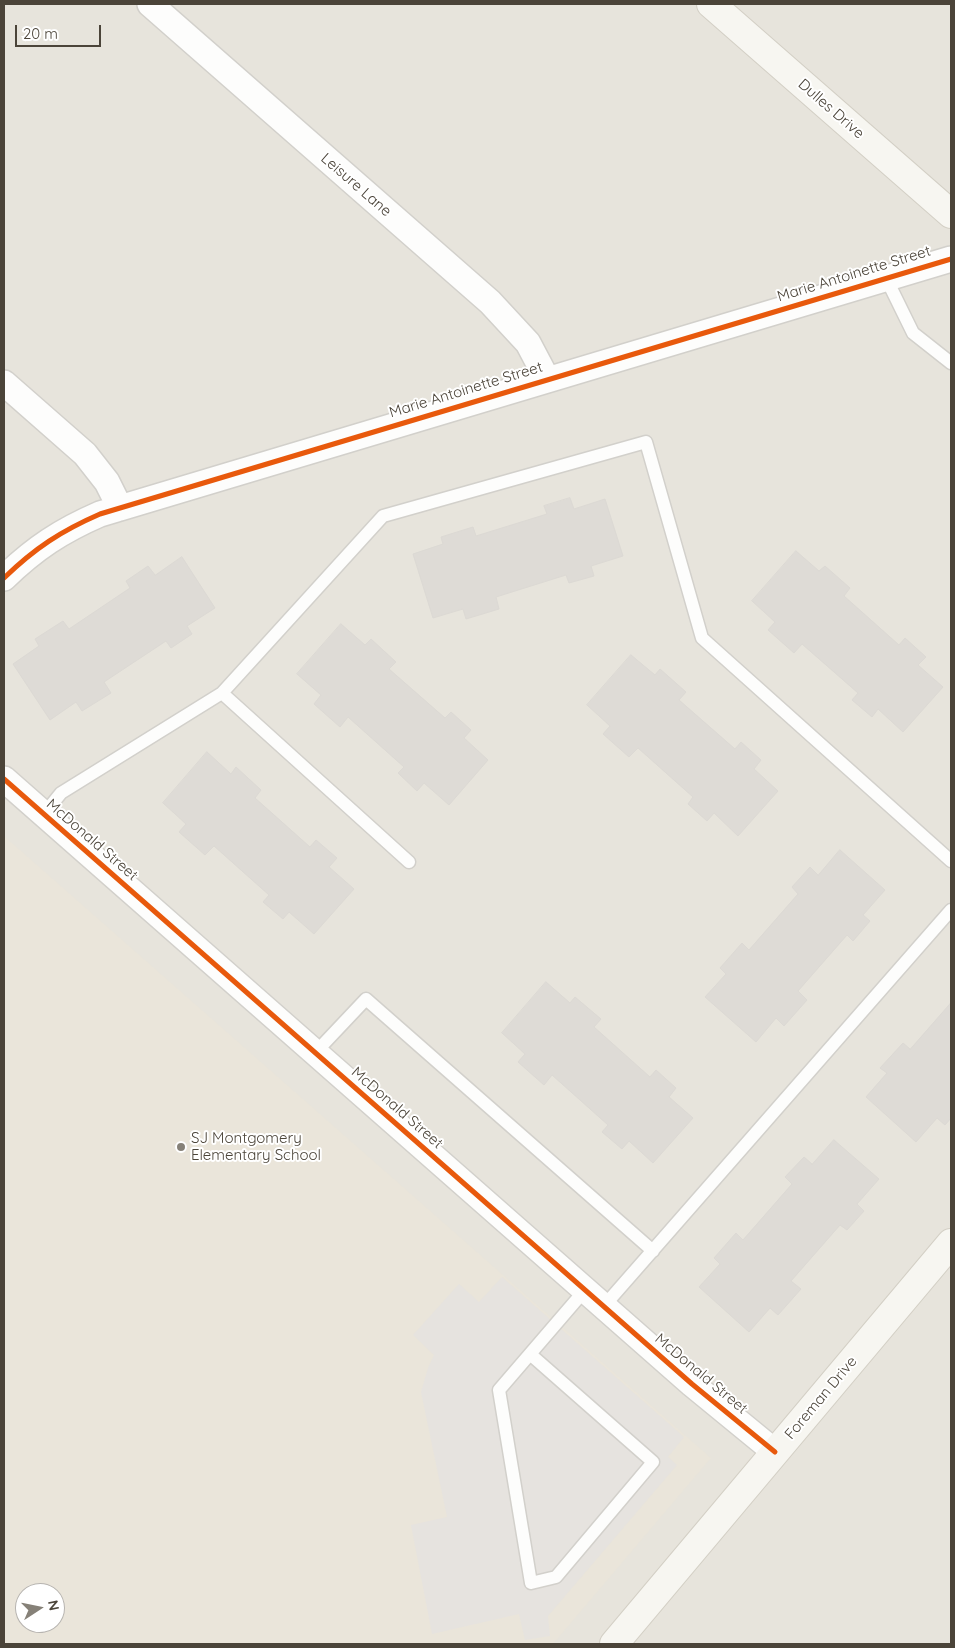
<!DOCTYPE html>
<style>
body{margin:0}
#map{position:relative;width:955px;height:1648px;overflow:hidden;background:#f4f2ee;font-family:Quicksand,sans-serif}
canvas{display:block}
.frame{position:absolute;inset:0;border:5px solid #4b4439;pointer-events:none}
.north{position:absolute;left:15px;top:1583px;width:50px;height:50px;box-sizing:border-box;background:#fff;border:1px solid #b7b4b0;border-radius:50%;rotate:79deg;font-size:14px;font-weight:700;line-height:20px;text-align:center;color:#4b4439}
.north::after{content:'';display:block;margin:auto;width:18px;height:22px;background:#868178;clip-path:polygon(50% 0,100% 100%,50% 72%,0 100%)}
.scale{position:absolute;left:15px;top:25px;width:86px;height:22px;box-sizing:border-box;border:2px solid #4b4439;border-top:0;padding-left:6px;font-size:15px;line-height:18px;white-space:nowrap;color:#4b4439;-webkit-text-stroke:4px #fff;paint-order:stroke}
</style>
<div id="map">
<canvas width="955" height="1648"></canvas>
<div class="frame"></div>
<div class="north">N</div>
<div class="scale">20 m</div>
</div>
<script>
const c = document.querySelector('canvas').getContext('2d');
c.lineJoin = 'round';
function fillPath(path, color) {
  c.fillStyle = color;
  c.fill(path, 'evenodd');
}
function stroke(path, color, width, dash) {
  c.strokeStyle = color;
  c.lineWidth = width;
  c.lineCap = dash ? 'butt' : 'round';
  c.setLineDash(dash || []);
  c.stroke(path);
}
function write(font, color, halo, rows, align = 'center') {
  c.font = font + ' Quicksand,sans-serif';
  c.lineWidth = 4;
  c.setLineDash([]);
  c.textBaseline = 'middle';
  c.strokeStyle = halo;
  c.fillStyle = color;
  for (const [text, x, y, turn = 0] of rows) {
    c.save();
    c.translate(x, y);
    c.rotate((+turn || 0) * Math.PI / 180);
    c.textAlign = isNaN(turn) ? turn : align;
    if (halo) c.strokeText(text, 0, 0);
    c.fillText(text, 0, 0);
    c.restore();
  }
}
const residential = new Path2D(`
 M4,4h947v1640h-947zM25,1593h30v30h-30z`);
const education = new Path2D(`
 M4,836l707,622 -158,186h-549zM25,1593h30v30h-30z`);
const parking = new Path2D(`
 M502,1277l182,160 -16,20 9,8 -129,151 2,20 -25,4 -6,-26 -87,20 -21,-109 36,-8 -26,-125 7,-24 6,-13 -21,-20 46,-51 20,18z`);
const building = new Path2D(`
 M570,498l4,11 31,-10 18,57 -32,10 3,10 -25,7 -3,-8 -70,22 3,12 -33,10 -3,-10 -30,9 -20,-64 30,-10 -2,-7 32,-10 3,9 71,-22 -3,-8z
 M796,551l23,20 6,-5 25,22 -6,8 55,49 6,-7 21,19 -8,8 25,22 -40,45 -25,-23 -6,8 -20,-17 6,-7 -56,-49 -8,9 -26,-23 7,-8 -23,-21z
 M182,557l33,51 -28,18 5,8 -21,14 -5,-7 -62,41 7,11 -29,18 -6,-9 -26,18 -37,-56 26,-18 -4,-7 28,-18 6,8 61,-41 -4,-7 22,-15 7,9z
 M341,624l24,21 6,-6 25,23 -7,7 56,49 6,-6 20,18 -7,8 24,22 -39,45 -25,-22 -7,8 -19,-18 6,-6 -56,-50 -8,10 -26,-23 7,-9 -24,-21z
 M631,655l24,20 5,-6 26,23 -7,8 56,49 6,-7 20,18 -7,9 24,22 -40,45 -24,-23 -7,8 -19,-17 5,-7 -55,-49 -9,9 -26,-23 7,-8 -23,-21z
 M207,752l24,22 5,-7 25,23 -6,8 55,49 6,-7 21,18 -8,9 25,22 -40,45 -25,-22 -6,7 -20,-17 6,-7 -55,-49 -9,9 -26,-23 7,-8 -23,-21z
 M840,850l45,40 -22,25 7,6 -17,20 -6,-6 -49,56 9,9 -23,26 -8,-8 -20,24 -51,-45 21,-23 -6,-6 22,-25 7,7 49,-56 -6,-7 18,-20 8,8z
 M546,982l24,21 5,-6 26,22 -7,8 56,50 6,-7 20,18 -7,9 24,21 -40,45 -24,-22 -7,8 -20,-17 6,-7 -56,-50 -8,10 -26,-23 7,-8 -23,-21z
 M951,1003v115l-6,7 -8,-7 -21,24 -50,-45 21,-24 -7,-5 23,-25 7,6z
 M834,1140l45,39 -22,25 7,7 -17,19 -7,-5 -49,56 10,8 -23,26 -8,-7 -21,24 -50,-45 21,-23 -6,-6 22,-25 7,7 49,-56 -7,-7 19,-20 8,7z`);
const lane = new Path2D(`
 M886,278l27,55 38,30
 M222,693l187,169
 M44,814l17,-21 161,-100 161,-177 263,-74 56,196 249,223
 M315,1053l51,-54 287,252
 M604,1306l347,-396
 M530,1354l123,108 -97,115 -25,6 -32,-193 86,-100`);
const street = new Path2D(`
 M150,4l340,298 38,41 19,36
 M4,383l81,71 22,28 13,26
 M4,578c31,-30 57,-47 96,-64l851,-255
 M4,779l688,605 83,68`);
const secondary = new Path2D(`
 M711,4l240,210
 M614,1644l337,-401`);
const cycleway = new Path2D(`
 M4,578c31,-30 57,-47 96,-64l851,-255
 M4,779l688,605 83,68`);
const markers = [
 [181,1147,5,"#868178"]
];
const streetNames = [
 ["Dulles Drive",831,109,41],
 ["Leisure Lane",356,185,41],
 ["Marie Antoinette Street",854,274,-17],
 ["Marie Antoinette Street",466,390,-17],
 ["McDonald Street",92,840,41],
 ["McDonald Street",397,1108,41],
 ["McDonald Street",701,1374,40],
 ["Foreman Drive",821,1398,-50]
];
const poiNames = [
 ["SJ Montgomery",191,1138],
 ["Elementary School",191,1155]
];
fillPath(residential, '#e7e4dc');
fillPath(education, '#eae5da');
fillPath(parking, '#e6e3df');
fillPath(building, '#dedbd6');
stroke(building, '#dcd9d4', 1);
stroke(lane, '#d2d0cb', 15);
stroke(street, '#d2d0cb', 28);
stroke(secondary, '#d3cfc5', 30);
stroke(lane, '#fdfdfc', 12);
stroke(street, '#fdfdfc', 25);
stroke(secondary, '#f7f6f1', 28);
stroke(cycleway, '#e8590c', 5);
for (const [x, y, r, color] of markers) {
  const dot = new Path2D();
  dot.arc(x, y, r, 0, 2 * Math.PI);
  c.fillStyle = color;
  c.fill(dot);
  stroke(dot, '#fff', 2);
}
write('15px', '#4b4439', '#fff', streetNames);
write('15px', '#4b4439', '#fff', poiNames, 'left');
</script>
